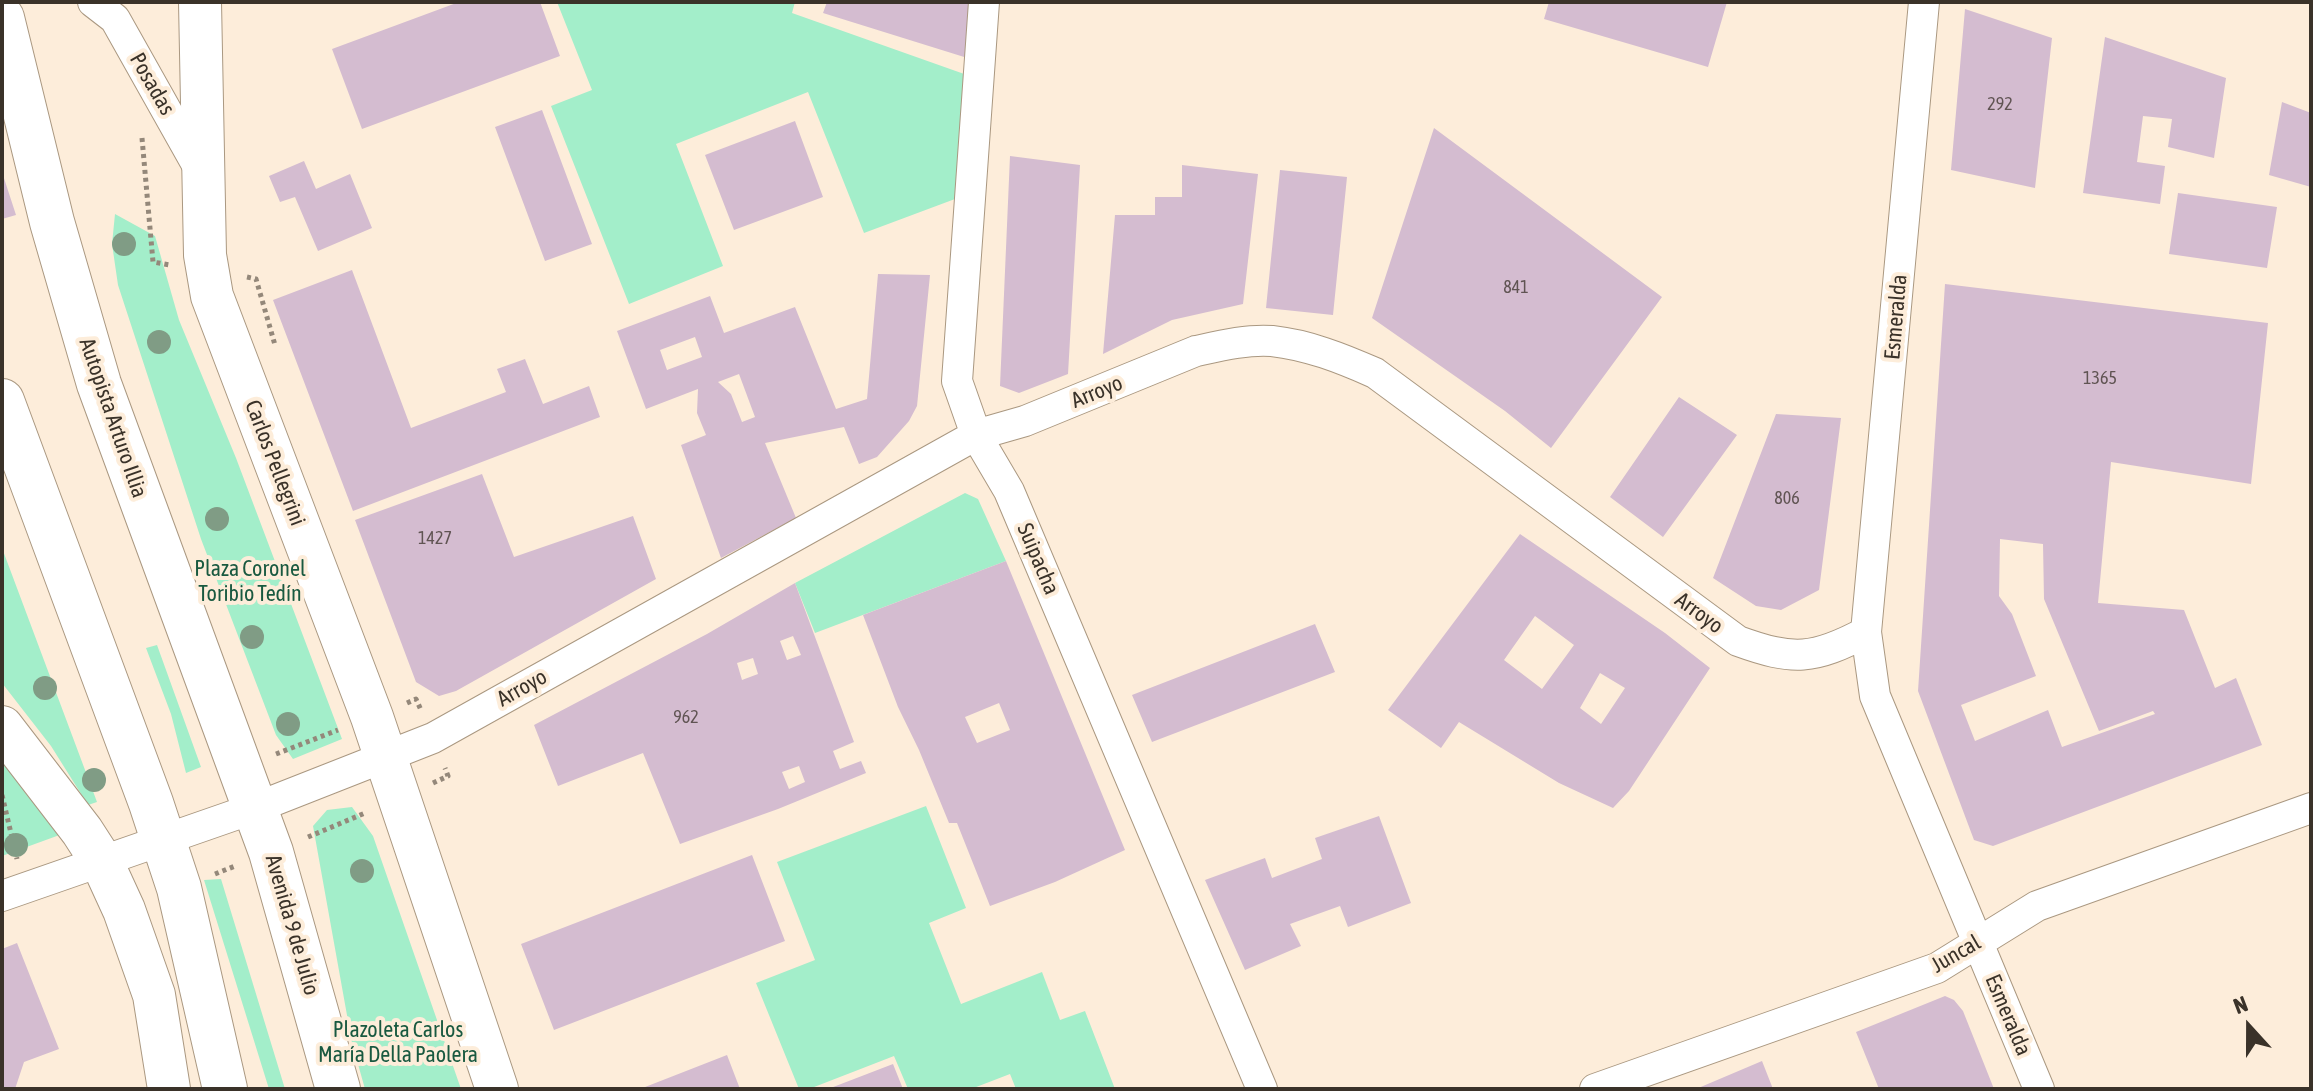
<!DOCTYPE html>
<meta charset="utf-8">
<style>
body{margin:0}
#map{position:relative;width:2313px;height:1091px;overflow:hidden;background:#fdedda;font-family:"Asap Condensed",sans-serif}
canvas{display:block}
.frame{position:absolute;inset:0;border:4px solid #3a3229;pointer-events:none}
.north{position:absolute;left:2209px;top:987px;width:80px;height:80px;-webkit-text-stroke:6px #fdedda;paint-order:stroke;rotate:339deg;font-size:22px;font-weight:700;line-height:32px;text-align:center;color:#3a3229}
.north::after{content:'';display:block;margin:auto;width:28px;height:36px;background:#3a3229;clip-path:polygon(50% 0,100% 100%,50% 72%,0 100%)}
</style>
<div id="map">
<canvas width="2313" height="1091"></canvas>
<div class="frame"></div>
<div class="north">N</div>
</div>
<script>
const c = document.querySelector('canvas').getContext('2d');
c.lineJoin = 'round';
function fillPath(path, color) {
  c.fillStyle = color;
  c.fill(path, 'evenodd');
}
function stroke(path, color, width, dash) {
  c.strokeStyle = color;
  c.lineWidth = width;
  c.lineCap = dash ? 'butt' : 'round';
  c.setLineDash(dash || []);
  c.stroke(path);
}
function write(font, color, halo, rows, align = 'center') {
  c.font = font + ' "Asap Condensed",sans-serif';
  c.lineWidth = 8;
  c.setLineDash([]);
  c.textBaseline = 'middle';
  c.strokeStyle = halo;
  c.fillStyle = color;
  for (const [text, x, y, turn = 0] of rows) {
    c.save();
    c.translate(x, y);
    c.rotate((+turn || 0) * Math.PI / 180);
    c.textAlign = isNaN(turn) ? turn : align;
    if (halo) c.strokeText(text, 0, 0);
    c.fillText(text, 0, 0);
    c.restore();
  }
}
const green = new Path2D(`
 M557,2h238l-3,11 175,62 -4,121 -99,37 -56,-141 -132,52 47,122 -94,38 -78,-198 41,-16z
 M115,214l40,22 24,84 57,138 106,281 -49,20 -17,-24 -75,-196 -83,-254 -6,-41z
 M965,493l13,6 28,62 -191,72 -20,-50z
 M2,548l95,254 -9,3 -37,-59 -49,-63z
 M157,645l44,122 -15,6 -15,-59 -25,-66z
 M2,743l63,90 -63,23z
 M926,806l40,102 -37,15 32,81 81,-32 18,48 25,-9 30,78h-99l-6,-15 -39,15h-63l-14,-33 -85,33h-10l-43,-106 59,-23 -38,-98z
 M352,807l21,29 88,253h-96l-13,-46 -39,-217 14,-16z
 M221,879l64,210h-16l-65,-209z`);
const building = new Path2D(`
 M459,2h81l20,54 -198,73 -30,-80z
 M827,2h153l-3,59 -154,-48z
 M1549,2h178l-19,65 -164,-48z
 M1965,9l87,29 -17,150 -84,-18z
 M2105,37l121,41 -12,80 -46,-11 4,-28 -29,-3 -6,46 28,4 -5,38 -77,-11z
 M2282,102l29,11v74l-42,-12z
 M542,110l50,134 -47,17 -50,-134z
 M795,121l28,76 -89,33 -29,-75z
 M1434,128l228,169 -111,151 -46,-37 -133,-93z
 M1010,156l70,9 -12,209 -49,19 -19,-7z
 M304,161l12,28 34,-15 22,54 -54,23 -23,-54 -15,5 -11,-26z
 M1182,165l76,9 -15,130 -71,16 -69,34 12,-139h40v-18h27z
 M1280,170l67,7 -14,138 -67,-7z
 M2,172l14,43 -14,4z
 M2178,193l99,14 -10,61 -98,-14z
 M352,270l59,158 95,-36 -9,-23 28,-10 18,45 46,-18 11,31 -247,94 -80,-211z
 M878,274l52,1 -13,131 -8,15 -32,36 -18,7 -15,-37 -79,16 31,75 -75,40 -40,-113 25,-10 -9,-22 1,-24 -52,20 -29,-78 93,-35 14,37 71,-26 41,102 31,-10zM695,337l7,20 -35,13 -7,-20zM739,374l16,43 -13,5 -11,-28 -13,-12z
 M1945,284l323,39 -17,161 -140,-22 -13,141 86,7 31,78 21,-10 26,67 -269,101 -19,-6 -56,-149zM2000,539l43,5 1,55 55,132 54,-20 2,3 -93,33 -14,-37 -73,31 -14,-36 75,-29 -24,-62 -13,-18z
 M1679,397l58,38 -74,102 -53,-40z
 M1776,414l65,4 -22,172 -38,20 -25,-4 -43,-28z
 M482,474l32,83 119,-41 23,63 -200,112 -17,5 -23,-14 -61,-162z
 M1520,534l145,99 45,35 -81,123 -16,17 -54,-25 -100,-61 -18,26 -53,-38zM1535,616l39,29 -32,44 -38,-29zM1600,673l25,15 -24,36 -21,-16z
 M1006,561l119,289 -70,32 -65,24 -33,-83h-8l-30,-73 -21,-43 -35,-92zM999,703l11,27 -33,13 -12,-26z
 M795,583l59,159 -21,9 7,18 21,-8 5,12 -88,36 -98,35 -37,-91 -85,33 -24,-61 173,-91zM793,636l8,19 -14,5 -7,-19zM753,658l5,16 -16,6 -5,-17zM799,766l6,16 -16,7 -7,-17z
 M1315,624l20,48 -183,70 -20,-47z
 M1379,816l32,87 -63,24 -8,-21 -50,18 11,22 -56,24 -40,-90 60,-22 7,20 50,-19 -7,-21z
 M752,855l33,86 -231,89 -33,-86z
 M17,943l42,106 -35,13 -9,27h-13v-140z
 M1945,996l9,4 9,11 31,78h-115l-23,-57z
 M727,1055l13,34h-100z
 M1762,1061l11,28h-77z
 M893,1064l10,25h-75z`);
const path = new Path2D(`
 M142,138l11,124 17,3
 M247,277l9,2 19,66
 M407,703l9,-4 5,11
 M276,754l62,-24
 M433,783l15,-7 -3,-8
 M2,795l15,64
 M308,837l57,-24
 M215,874l20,-8`);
const street = new Path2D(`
 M93,2l22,17 86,153
 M984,2l-27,379 19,54 33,56 253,598
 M1924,2l-58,630 9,64 164,393
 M2,896l253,-88 178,-70 543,-303 49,-14 171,-70c23,-5 52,-12 76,-10 36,4 69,17 103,32l363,268c55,20 76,19 128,-9
 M1595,1089l342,-121 100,-62 274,-98`);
const secondary = new Path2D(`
 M200,2l5,253 7,41 160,421 125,372
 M2,727l80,104 20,31 22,48 30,85 15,94`);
const highway = new Path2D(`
 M2,18l50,204 47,162 172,468 67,237
 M2,401l149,402 28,85 46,201`);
const trees = [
 [124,244],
 [159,342],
 [217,519],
 [252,637],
 [45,688],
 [288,724],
 [94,780],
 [16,845],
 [362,871]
];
const numberNames = [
 ["292",2000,104],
 ["841",1516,287],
 ["1365",2100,378],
 ["806",1787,498],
 ["1427",435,538],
 ["962",686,717]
];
const streetNames = [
 ["Posadas",152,84,60],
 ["Esmeralda",1896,317,-85],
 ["Arroyo",1097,392,-22],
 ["Autopista Arturo Illia",113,418,71],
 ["Carlos Pellegrini",275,463,69],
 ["Suipacha",1038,559,67],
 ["Arroyo",1699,613,36],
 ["Arroyo",522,688,-29],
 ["Avenida 9 de Julio",292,925,74],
 ["Juncal",1956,954,-30],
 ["Esmeralda",2008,1015,67]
];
const parkNames = [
 ["Plaza Coronel",250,569],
 ["Toribio Tedín",250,594],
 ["Plazoleta Carlos",398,1030],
 ["María Della Paolera",398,1055]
];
fillPath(green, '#a3eeca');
fillPath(building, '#d4bcd0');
stroke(street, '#aa9881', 32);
stroke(secondary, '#aa9881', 44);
stroke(highway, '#aa9881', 46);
stroke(path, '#94887a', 5, [4, 4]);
stroke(street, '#fff', 30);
stroke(secondary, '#fff', 42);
stroke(highway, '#fff', 44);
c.fillStyle = '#809c85';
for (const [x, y] of trees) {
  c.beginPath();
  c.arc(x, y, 12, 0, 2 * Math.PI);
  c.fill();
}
write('18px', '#605453', null, numberNames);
write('22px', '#3a3229', '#fdedda', streetNames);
write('22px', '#195940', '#fdedda', parkNames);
</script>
